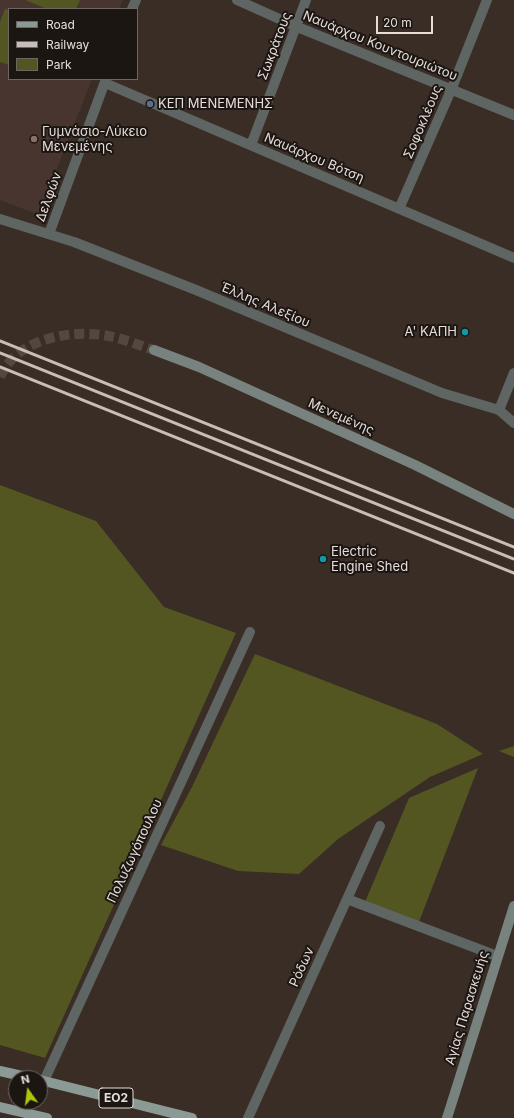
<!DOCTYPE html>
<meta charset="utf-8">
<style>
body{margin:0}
#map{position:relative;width:514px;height:1118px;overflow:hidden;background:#392d26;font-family:Inter,sans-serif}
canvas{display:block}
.legend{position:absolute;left:8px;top:8px;width:130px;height:72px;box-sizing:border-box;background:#1c1613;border:1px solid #6d6662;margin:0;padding:5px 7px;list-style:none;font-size:12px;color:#e6ddd9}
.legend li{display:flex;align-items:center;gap:8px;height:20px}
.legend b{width:20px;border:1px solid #6d6662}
.north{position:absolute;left:8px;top:1070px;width:40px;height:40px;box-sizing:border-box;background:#1c1613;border:1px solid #6d6662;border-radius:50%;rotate:346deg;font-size:11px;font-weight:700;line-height:16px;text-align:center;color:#e6ddd9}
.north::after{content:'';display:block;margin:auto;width:14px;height:18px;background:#aec50a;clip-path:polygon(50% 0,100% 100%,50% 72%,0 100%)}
.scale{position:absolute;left:376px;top:16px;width:57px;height:18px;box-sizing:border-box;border:2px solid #e6ddd9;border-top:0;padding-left:5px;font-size:12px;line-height:14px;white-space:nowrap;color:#e6ddd9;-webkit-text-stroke:3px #1c1613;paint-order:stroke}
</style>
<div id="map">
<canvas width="514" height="1118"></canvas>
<ul class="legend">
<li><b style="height:5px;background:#8b9a95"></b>Road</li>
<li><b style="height:5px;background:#c7beb9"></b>Railway</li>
<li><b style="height:11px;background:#545621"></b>Park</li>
</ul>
<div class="north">N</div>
<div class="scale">20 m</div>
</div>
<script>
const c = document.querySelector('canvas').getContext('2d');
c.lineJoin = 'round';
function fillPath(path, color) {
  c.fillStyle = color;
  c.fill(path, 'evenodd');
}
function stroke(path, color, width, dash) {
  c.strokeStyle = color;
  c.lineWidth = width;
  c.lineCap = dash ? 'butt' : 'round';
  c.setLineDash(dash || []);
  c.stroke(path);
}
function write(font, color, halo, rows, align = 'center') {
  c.font = font + ' Inter,sans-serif';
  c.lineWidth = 4;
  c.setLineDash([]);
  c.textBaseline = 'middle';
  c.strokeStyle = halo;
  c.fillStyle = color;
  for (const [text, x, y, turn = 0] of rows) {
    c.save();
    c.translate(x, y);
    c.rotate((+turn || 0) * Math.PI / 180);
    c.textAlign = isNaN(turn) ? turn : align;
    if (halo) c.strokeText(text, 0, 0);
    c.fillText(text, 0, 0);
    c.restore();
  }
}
const education = new Path2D(`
 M0,0h123l-4,9h-110v70h83l-53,136 -39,-15z`);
const green = new Path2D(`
 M25,0h55l-4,9h-29z
 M5,9l4,1v55l-9,-3v-40z
 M0,485l96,36 68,86 72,26 -191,425 -45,-13z
 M255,654l182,70 46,30 -53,23 -92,62 -39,35 -61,-3 -77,-26 31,-58z
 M514,746v11l-15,-6z
 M478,768l-59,154 -54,-20 44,-104z`);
const secondaryTunnel = new Path2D(`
 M0,377c17,-40 75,-49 113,-40 14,3 28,9 41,13`);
const street = new Path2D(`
 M237,0l58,26 219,89
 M132,9l4,-9
 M105,83l409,175
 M251,145l55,-145
 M399,209l53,-121 35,-88
 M0,219l74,23 122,48 246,103 57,17 15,13
 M49,234l57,-155
 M499,410l15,-37
 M347,899l150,57
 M44,1081l206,-449
 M248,1118l132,-292`);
const secondary = new Path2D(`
 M154,350l45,17 216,98 99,49
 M447,1118l67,-212`);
const primary = new Path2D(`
 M0,1071l31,7
 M40,1080l152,38
 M0,1107l47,11`);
const rail = new Path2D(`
 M0,341l514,206
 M0,353l514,206
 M0,367l514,206`);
const markers = [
 [150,104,4,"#5c6f8a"],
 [34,139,4,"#8d6e63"],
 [465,332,4,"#0f9aa8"],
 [323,559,4,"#0f9aa8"]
];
const shields = [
 [116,1098,34]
];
const shieldNames = [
 ["ΕΟ2",116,1098]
];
const streetNames = [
 ["Σωκράτους",275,46,-69],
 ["Ναυάρχου Κουντουριώτου",380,46,22],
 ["Σοφοκλέους",423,122,-67],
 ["Ναυάρχου Βότση",314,158,23],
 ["Δελφών",49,197,-70],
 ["Έλλης Αλεξίου",265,305,23],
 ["Μενεμένης",341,417,24],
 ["Πολυζωγόπουλου",135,851,-65],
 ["Ρόδων",302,967,-66],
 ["Αγίας Παρασκευής",467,1008,-73]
];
const poiNames = [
 ["ΚΕΠ ΜΕΝΕΜΕΝΗΣ",158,104],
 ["Γυμνάσιο-Λύκειο",42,132],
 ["Μενεμένης",42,147],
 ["Α' ΚΑΠΗ",457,332,"right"],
 ["Electric",331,552],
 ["Engine Shed",331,567]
];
fillPath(education, '#48352f');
fillPath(green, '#545621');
stroke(secondaryTunnel, '#534741', 10, [10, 5]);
stroke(street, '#5e6563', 10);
stroke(secondary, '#788380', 10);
stroke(primary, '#8b9a95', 10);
stroke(rail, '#c7beb9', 3);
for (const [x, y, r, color] of markers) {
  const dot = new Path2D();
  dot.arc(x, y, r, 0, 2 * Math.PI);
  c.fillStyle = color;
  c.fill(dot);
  stroke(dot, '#1c1613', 1.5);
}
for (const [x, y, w] of shields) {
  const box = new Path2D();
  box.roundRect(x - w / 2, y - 10, w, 20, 3);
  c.fillStyle = '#1c1613';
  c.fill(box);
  stroke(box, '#e6ddd9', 1);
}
write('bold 12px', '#e6ddd9', null, shieldNames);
write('13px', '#e6ddd9', '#1c1613', streetNames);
write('13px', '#e6ddd9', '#1c1613', poiNames, 'left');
</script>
